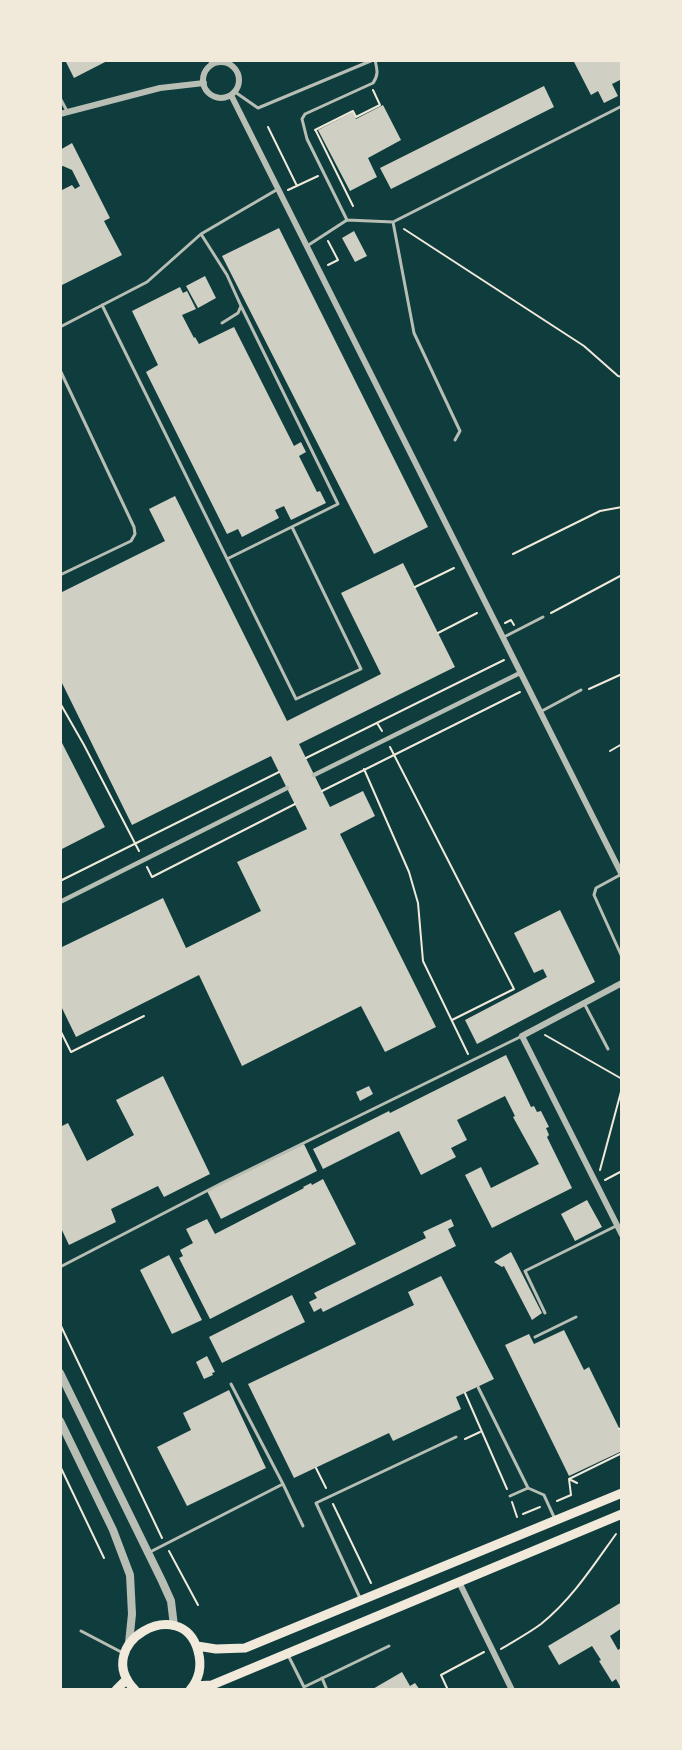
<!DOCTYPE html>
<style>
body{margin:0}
#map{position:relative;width:682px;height:1750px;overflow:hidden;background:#0f3d3e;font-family:Karla,sans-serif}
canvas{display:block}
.frame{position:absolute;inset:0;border:62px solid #f1e9da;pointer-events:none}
</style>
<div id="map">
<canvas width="682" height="1750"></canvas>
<div class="frame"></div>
</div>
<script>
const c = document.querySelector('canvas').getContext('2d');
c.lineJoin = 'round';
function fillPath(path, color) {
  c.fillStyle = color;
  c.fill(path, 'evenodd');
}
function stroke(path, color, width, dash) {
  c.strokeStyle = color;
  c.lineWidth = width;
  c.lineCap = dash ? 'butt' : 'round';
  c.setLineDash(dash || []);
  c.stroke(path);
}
const building = new Path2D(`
 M65,60h44l-35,18z
 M573,60h49v19l-10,5 6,12 -14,7 -6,-12 -7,4z
 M544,86l10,21 -163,82 -11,-21z
 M383,105l18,35 -33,18 9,19 -27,14 -32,-61 35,-18 3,7z
 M72,143l38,75 -6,3 18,34 -62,31v-95l12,-6 3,4 5,-3 -8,-16 -9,-4 -3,1v-17z
 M279,228l149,299 -54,27 -152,-298z
 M354,231l13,25 -12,6 -13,-24z
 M205,276l11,22 -18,10 -12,-22z
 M180,287l3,6 4,-2 9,18 -14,6 12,23 1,-1 4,7 35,-17 60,119 7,-4 5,10 -7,4 18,36 3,-1 6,12 -35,17 -7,-14 -9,4 4,8 -37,19 -4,-8 -11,5 -81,-162 12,-7 -26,-54z
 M175,496l112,225 94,-47 -40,-81 62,-30 52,104 -156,77 31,63 33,-16 12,25 -35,18 96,193 -51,25 -24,-46 -119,60 -43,-91 -123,62 -16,-33v-56l103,-50 23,50 75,-37 -24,-49 70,-33 -36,-73 -139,69 -72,-146v-86l105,-52 -16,-32z
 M60,739l45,88 -45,23z
 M560,910l35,72 -118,62 -12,-24 82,-43 -4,-8 -9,4 -20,-40z
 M506,1055l25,52 3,-1 3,6 4,-1 8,16 -3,1 3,7 -2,2 25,51 -80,40 -27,-53 16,-8 10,21 48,-24 -26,-47 2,-1 -10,-20 -48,24 10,20 -16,8 5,9 -35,18 -22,-44 -76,38 -10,-20 76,-38 1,2z
 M163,1076l47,98 -46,23 -6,-11 -47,23 5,13 -47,23 -9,-19v-99l8,-4 19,38 47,-26 -18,-35z
 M369,1086l4,8 -13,7 -4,-9z
 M304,1144l13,27 -96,48 -14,-28z
 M323,1179l33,65 -146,75 -31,-61 4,-2 -3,-6 13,-7 -7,-14 21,-10 8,15 89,-46 -1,-1 8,-4 1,2z
 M587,1200l15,27 -27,14 -14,-27z
 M451,1219l3,7 -6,3 8,17 -133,66 -2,-4 -7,4 -5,-10 8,-4 -3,-5 112,-55 -3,-6z
 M511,1252l31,61 -10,7 -28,-54 -2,1 -8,-5z
 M169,1255l33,65 -30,14 -32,-64z
 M441,1276l53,103 -38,18 5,12 -68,32 -4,-8 -95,45 -46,-94 166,-79 -6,-13z
 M292,1295l13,27 -83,41 -13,-26z
 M564,1330l20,40 5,-3 33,67v17l-53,25 -64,-131 24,-11 5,10z
 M207,1356l8,16 -3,1 1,2 -9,4 -8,-17z
 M229,1390l37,78 -79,38 -30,-59 34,-17 -8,-17z
 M622,1602v26l-12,8 8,14 4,-3v43l-6,-11 -4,3 -13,-21 2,-1 -9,-14 -33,19 -11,-19z
 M402,1672l8,14 5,-3 5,7h-49z`);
const path = new Path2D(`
 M268,127l29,59
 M315,130l38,-19 3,6 24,-12 -7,-15
 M316,131l37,75
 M288,190l30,-14
 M404,229l180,117 34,30 4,1
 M328,265l10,-5 -10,-19
 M513,554l87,-43 22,-4
 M415,587l39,-19
 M551,613l71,-38
 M505,623l6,-3 3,5
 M438,633l39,-20
 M589,689l33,-15
 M60,703l24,42 55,106
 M377,723l5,8
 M390,747l124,242 -62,31
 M610,751l12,-7
 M306,758l198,-98
 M364,769l45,103 9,31 5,58 45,93
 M322,791l198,-99
 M147,867l5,10 143,-73
 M60,881l219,-109
 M60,1030l11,22 73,-36
 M545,1035l77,44
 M600,1170l22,-82
 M605,1180l17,-9
 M60,1324l102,214
 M465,1393l42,96
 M619,1429l3,-1
 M465,1439l15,-7
 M60,1466l44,92
 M316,1468l10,20
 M569,1479l8,4
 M557,1501l14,-6 -2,-16 53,-26
 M512,1502l5,15
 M333,1504l38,79
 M523,1514l17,-7
 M169,1551l29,54
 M501,1649c13,-8 28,-16 40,-25 31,-25 52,-58 75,-90
 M448,1690l-7,-15 43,-23`);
const service = new Path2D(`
 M209,60l3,5
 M235,92l23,16 115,-48
 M60,98l7,13
 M347,220l-40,-81 -5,-20 3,-5 68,-31c6,-8 4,-14 2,-23
 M201,234l26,41 14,31 -3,7 -16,10
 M307,246l40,-26 46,2
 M102,305l194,394 65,-30 -69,-142
 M60,327l87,-45 54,-48 77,-45
 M60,370l74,157 1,7 -4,7 -71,34
 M455,440l5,-9 -46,-98 -21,-111 229,-116
 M227,559l111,-55 -97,-198
 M504,637l39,-20
 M540,712l41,-22
 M620,875l-24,13 -2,7 28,62
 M585,1005l23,44
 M60,1267l162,-84 300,-147
 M545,1313l-20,-42 91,-45
 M535,1337l41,-20
 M231,1384l52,100
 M478,1387l50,101 16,7 11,24
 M510,1496l18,-8
 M150,1552l133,-68 20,42
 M361,1600l-45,-97 140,-66
 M81,1631l42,22
 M288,1655l16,32 85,-41
 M322,1678l5,12`);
const pedestrian = new Path2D(`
 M314,775l206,-102
 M60,902l227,-114`);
const minor = new Path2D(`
 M203 80a18 18 0 1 1 36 0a18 18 0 1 1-36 0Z
 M231,95l391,780
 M60,114l100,-26 44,-5
 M622,983l-100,53 100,199
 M459,1582l53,108`);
const tertiary = new Path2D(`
 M60,1373l102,208 9,20 3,25
 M60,1421l53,109 17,45 2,39 -3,29`);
const secondary = new Path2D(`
 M197,1646l19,3 29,-1 377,-155
 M193,1686l19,-1 410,-171
 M116,1690l11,-11
 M135,1690c-45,-46 47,-98 63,-39 4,14 2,27 -8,39`);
fillPath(building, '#cfcfc3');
stroke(path, '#f1e9da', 2);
stroke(service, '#b8beb3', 3);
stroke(pedestrian, '#b8beb3', 4.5);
stroke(minor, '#b8beb3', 6);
stroke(tertiary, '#b8beb3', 8);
stroke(secondary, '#f1e9da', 9);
</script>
